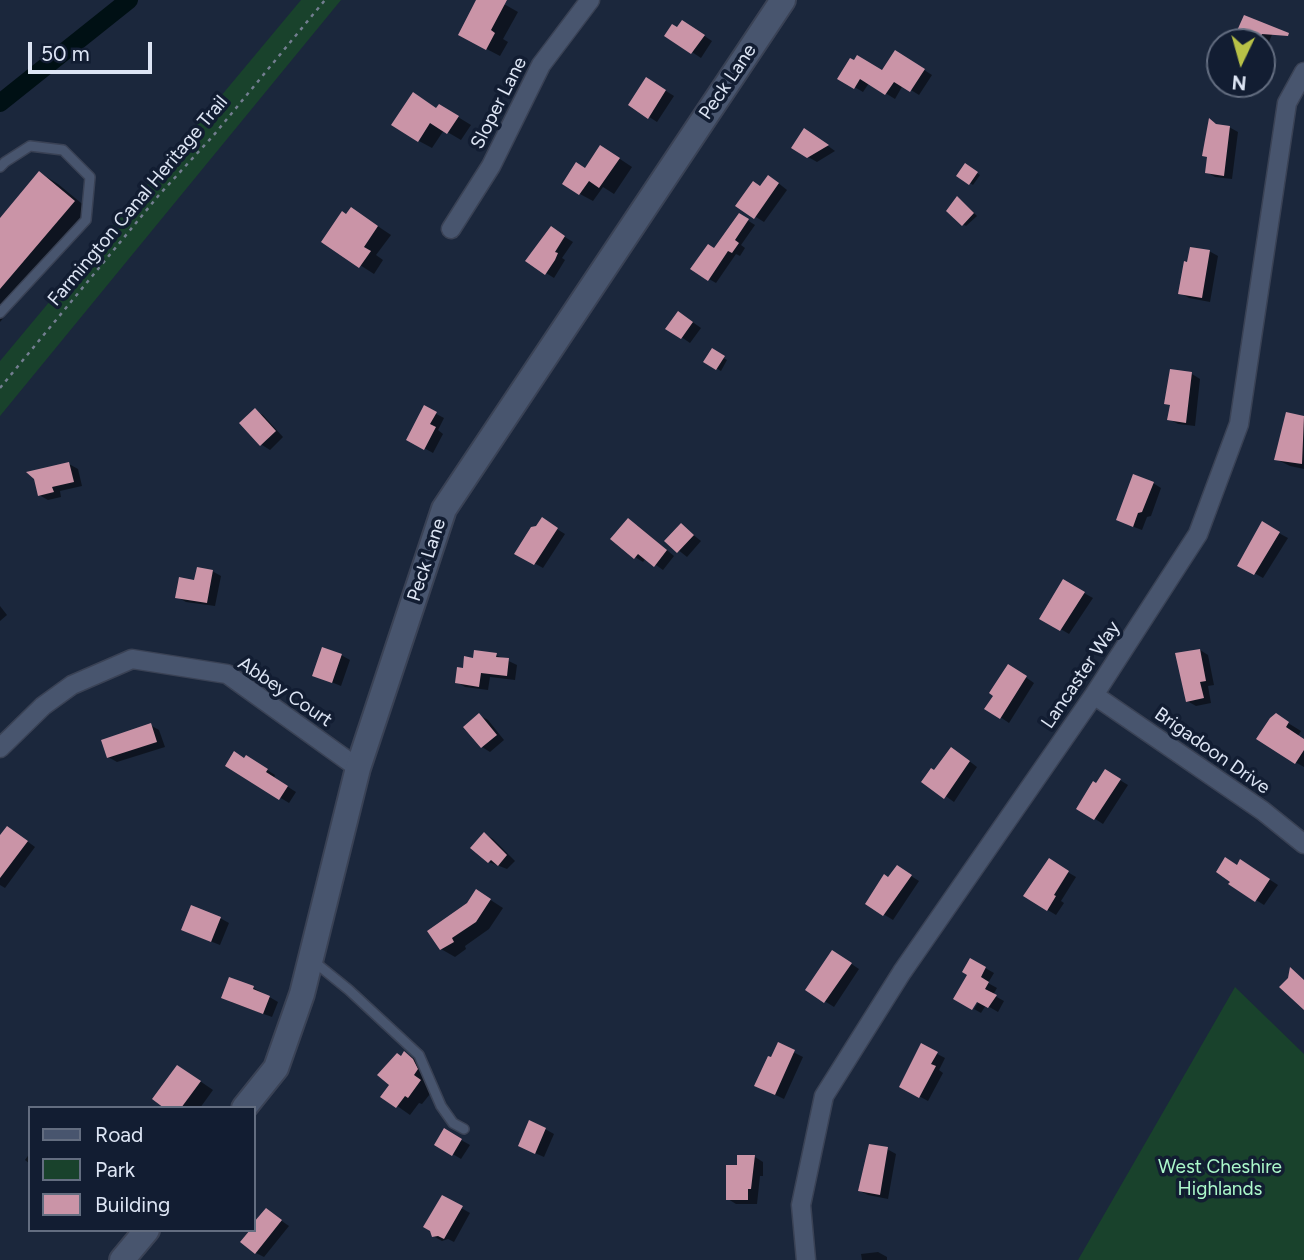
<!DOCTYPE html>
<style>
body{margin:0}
#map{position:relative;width:1304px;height:1260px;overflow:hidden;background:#1b273c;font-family:Figtree,sans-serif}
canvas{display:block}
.legend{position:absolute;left:28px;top:1106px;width:228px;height:126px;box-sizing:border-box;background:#121d32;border:2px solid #636d80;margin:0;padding:9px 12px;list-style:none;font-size:21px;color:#dde5f4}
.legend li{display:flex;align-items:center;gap:14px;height:35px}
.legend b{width:35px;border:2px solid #636d80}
.north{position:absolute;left:1206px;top:28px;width:70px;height:70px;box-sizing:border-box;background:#121d32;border:2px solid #636d80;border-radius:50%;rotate:185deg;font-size:19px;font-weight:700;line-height:28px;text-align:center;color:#dde5f4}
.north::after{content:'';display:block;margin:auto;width:24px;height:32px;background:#b8c147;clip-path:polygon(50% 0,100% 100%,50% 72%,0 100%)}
.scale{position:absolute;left:28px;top:42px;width:124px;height:32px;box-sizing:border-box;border:4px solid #dde5f4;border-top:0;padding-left:9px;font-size:21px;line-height:24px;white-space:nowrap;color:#dde5f4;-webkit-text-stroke:5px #121d32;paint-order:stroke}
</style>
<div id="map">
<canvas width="1304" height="1260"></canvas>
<ul class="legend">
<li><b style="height:9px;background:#48556e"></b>Road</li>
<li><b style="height:19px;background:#19422c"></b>Park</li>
<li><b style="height:19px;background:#ca94a7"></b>Building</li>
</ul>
<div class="north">N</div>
<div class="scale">50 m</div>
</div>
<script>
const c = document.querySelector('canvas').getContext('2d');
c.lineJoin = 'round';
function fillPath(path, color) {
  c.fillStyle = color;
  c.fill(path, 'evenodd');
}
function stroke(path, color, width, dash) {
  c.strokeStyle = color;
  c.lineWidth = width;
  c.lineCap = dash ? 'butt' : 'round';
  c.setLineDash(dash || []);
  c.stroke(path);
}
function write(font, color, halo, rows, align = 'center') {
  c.font = font + ' Figtree,sans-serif';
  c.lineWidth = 7;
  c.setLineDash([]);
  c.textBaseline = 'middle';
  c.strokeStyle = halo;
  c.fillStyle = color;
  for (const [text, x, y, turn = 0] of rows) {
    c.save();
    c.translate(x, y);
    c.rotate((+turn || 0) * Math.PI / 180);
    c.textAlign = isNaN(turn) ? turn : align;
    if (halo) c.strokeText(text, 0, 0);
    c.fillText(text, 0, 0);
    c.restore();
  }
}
const green = new Path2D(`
 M301,0h40l-341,416v-55z
 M1235,987l69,67v206h-226z`);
const shadow = new Path2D(`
 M478,0h19l21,12 -15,27 5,3 -8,14 -40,-21z
 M691,27l21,14 -11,17 -35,-23 12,-6z
 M1274,30l-12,28v-16h-28z
 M904,57l28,18 -13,20 -16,-10 -8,14 -26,-16 -6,9 -24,-14 44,-6z
 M655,84l19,12 -17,26 -26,-17z
 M437,109l16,5 18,11 -10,15 -17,-10 -12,18 -13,-7z
 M1218,126l11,1 9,5 -6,47 -17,-2 -8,-5 2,-14 -5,-2z
 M813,135l22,16 -18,11 -9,-5z
 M614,155l18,12 -18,27 -11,-7 -10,14 -13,-7 6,-25z
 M966,166l14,9 -7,10 -14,-9z
 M40,173l18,11 34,28 -92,110v-101z
 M777,182l10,8 -23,32 -26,-16 23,-19z
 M961,200l16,16 -11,10 -3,-2z
 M739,215l16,10 -14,20 4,3 -5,8 -4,-2 -20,29 -7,-4 6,-29z
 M364,217l27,18 -15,20 7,5 -9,14 -50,-32z
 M560,234l13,8 -11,16 3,2 -11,18 -8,-5z
 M1209,251l9,5 -8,46 -21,-4 -9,-5z
 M687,318l14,10 -11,15 -22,-15z
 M712,351l15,9 -6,11 -15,-9z
 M1192,374l8,5 -5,47 -17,-2 -9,-5 2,-13 -5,-3z
 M425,408l19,10 -6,12 5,4 -10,19 -25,-14z
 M255,411l8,4 20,22 -13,13 -8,-5 -21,-22z
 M1287,414l17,4v51l-14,-3 -14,-7z
 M69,464l9,5 4,17 -22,5 1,6 -13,3 -9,-5z
 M1153,483l8,5 -10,28 -4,1 -5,13 -16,-6z
 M542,520l23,14 -22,34 -27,-15z
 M1262,524l26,14 -25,40 -23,-13z
 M637,525l37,31 -11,14 -17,-12 -3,4 -8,-5z
 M681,525l20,16 -14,16 -20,-16z
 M212,571l9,5 -6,30 -29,-4 -9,-5z
 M1064,582l29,16 -24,36 -27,-16z
 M0,606l7,9 -7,6z
 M1200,650l8,5 6,30 -6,1 3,17 -15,3 -9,-5z
 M341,655l9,5 -9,26 -27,-11z
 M496,655l21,10 -2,15 -25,-3 -2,13 -23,-3 -8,-5 18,-23z
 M1017,671l17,12 -25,40 -22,-15z
 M479,715l9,5 16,20 -14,12 -8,-5z
 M1275,715l26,16 -3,5 6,4v27l-9,-5z
 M150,725l9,5 6,17 -48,15 -9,-5z
 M960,754l17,13 -23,35 -30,-21z
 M245,760l10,2 20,13 -1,3 22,14 -7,11 -62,-38z
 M1105,771l23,14 -25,39 -25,-16z
 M16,833l19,14 -30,41 -5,-3v-47z
 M485,834l8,5 22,22 -8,8 -18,-7z
 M1049,861l27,16 -15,24 3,2 -8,12 -31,-19z
 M1249,866l29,19 -14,20 -8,-5 -19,-33z
 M897,867l22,14 -26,39 -26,-16z
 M489,899l14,9 -14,21 -24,17 1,3 -11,8 -14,-8 27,-45z
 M220,918l9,5 -9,22 -28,-11z
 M841,957l18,12 -25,38 -27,-17z
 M971,960l23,13 -6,10 9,5 -4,7 11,6 -6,11 -12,-7 -5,8 -7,-4 9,-14 -14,-20z
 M230,979l24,9 24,14 -6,15 -41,-15z
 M779,1045l24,12 -19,42 -19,-9 7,-30z
 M922,1046l23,12 -6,12 4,3 -15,28 -26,-14z
 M405,1053l13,8 12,17 -4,6 8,5 -12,15 -3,-1 -9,12 -27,-19 9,-12z
 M191,1075l22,15 -13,18h-33z
 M545,1129l9,5 -10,23 -16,-7z
 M445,1131l25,14 -9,14 -25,-15z
 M887,1149l9,5 -8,45 -20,-4 -8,-4z
 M30,1153v11l-5,-4z
 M755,1157l8,5v14h-3l-3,28h-21l-8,-5 11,-32z
 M442,1197l28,16 -16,29 -6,-3 -6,2 -9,-5z
 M266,1210l23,16 -25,31 -8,-4 -2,-26z
 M878,1252l9,5v3h-25l-1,-6z`);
const canal = new Path2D(`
 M0,103l129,-103`);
const building = new Path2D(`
 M476,0h31l-16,30 4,3 -9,17 -28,-15z
 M1244,15l45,18 -1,3 -26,-2 -4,8h-26z
 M682,20l23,15 -14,19 -27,-18 8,-12 5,3z
 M895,50l30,19 -15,23 -16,-10 -9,13 -25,-16 -6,10 -17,-10 13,-21 4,2 3,-5 25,15z
 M646,77l20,13 -18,29 -20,-14z
 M413,92l23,16 3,-4 20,12 -12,18 -17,-11 -12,19 -27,-17z
 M1209,118l7,6 14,2 -6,50 -19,-3 2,-16 -5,-1z
 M804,128l25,17 -22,13 -16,-10z
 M600,145l20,13 -21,30 -10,-7 -10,14 -17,-11 14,-22 9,6z
 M965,163l13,9 -9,13 -13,-9z
 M39,171l36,30 -75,88v-71z
 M768,175l11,8 -25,36 -19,-13 18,-25 7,5z
 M957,196l17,17 -12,13 -16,-15z
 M351,207l27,19 -14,21 7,4 -12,17 -38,-26 21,-31 4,3z
 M739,213l10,6 -14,21 4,3 -7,10 -4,-2 -20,30 -18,-12 18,-25 6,4z
 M551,226l14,10 -10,16 3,1 -3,7 -10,15 -20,-14z
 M1190,247l20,3 -8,48 -24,-4 6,-33 3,1z
 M678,311l15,11 -12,17 -16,-10z
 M712,348l13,8 -9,14 -13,-8z
 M1170,369l22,3 -6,51 -19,-3 3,-15 -6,-1z
 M424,405l13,7 -7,12 6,3 -12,23 -18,-10z
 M255,408l21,23 -16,15 -21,-23z
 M1286,412l18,4 -2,48 -28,-4z
 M69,462l5,20 -22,5 2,5 -16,4 -4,-17 -8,-7z
 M1133,474l21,8 -12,30 -4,1 -5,14 -17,-7z
 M542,517l16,11 -24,37 -20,-11 17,-27 5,-1z
 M628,518l39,32 -13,17 -16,-13 -4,5 -24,-20z
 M1262,521l18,11 -26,43 -17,-9z
 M681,523l13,12 -17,18 -13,-12z
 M197,567l16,3 -6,33 -32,-5 4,-21 15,3z
 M1063,579l22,13 -25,39 -21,-12z
 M322,647l20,7 -10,29 -20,-7z
 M1200,649l6,32 -6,1 4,16 -18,4 -11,-49z
 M474,650l23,3 -1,4 13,1 -2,18 -26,-3 -2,14 -24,-4 2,-16 6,1 1,-12 9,2z
 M1008,664l19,12 -27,43 -16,-10 9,-13 -4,-3z
 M479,713l18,22 -16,13 -18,-21z
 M1276,713l13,9 -3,5 18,12v11l-9,14 -39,-25 14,-21z
 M151,723l6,19 -50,16 -6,-18z
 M951,747l19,14 -26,38 -23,-17 10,-14 3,2z
 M234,751l10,7 2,-3 22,14 -2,3 22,14 -9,14 -54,-34z
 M1105,769l16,10 -27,41 -18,-11 17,-28 3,2z
 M7,826l21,15 -28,37v-43z
 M484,832l23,23 -9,11 -7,-6 -3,3 -18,-15z
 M1225,857l12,8 3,-6 30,20 -15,23 -27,-18 2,-2 -14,-10z
 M1049,858l20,13 -15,24 2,1 -9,15 -24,-15z
 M897,865l15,10 -29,41 -18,-12 19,-30 4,3z
 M476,889l15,10 -15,23 -24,16 2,4 -14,8 -13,-19 40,-28z
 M191,905l30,12 -10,25 -30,-12z
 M832,950l20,13 -28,40 -19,-13z
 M970,958l16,9 -5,10 8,5 -4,7 12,6 -9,13 -11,-6 -5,8 -19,-11 14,-24 -5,-3z
 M1290,967l14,13v30l-25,-23 9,-9z
 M229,977l25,9 -1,3 17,7 -7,18 -42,-16z
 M778,1042l17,8 -20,45 -21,-9 14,-30 3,1z
 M921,1043l17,9 -7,12 5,2 -17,32 -20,-11z
 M404,1051l9,8 5,10 -4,6 7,5 -13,18 -3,-2 -9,12 -16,-11 9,-12 -12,-10 20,-22 4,3z
 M177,1065l24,16 -20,27h-17l-12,-9z
 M529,1120l17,8 -11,26 -17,-8z
 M444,1128l18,11 -10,17 -18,-11z
 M869,1144l19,3 -8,48 -22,-4z
 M737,1155h18l-4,34h-3v11h-22v-35h11z
 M442,1195l21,11 -19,33 -6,-3 -6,1 -2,-6 -7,-4z
 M266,1208l16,12 -27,34 -15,-12 10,-12h4v-8z`);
const path = new Path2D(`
 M0,388l159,-193 54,-59 112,-136`);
const lane = new Path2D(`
 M0,167l5,-5 25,-16 33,4 27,27 -4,43 -86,93
 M312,960l37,30 70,65 22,51 12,17 11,6`);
const street = new Path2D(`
 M451,229l40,-63 50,-101 49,-65
 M1094,695l169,116 41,33
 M0,748l43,-42 29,-21 60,-26 95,15 131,94
 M806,1260l-5,-55 23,-109 78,-124 192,-277 104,-161 41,-110 48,-321 17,-31`);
const secondary = new Path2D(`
 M244,1108l32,-40 26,-74 56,-226 86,-259 339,-509
 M122,1260l25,-30`);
const streetNames = [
 ["Peck Lane",728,82,-56],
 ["Sloper Lane",499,103,-63],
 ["Farmington Canal Heritage Trail",138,201,-50],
 ["Peck Lane",427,560,-72],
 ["Lancaster Way",1081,675,-56],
 ["Abbey Court",285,692,34],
 ["Brigadoon Drive",1212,751,35]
];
const parkNames = [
 ["West Cheshire",1220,1167],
 ["Highlands",1220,1189]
];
fillPath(green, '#19422c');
fillPath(shadow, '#0007');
stroke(canal, '#001014', 18);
fillPath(building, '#ca94a7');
stroke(lane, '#3a4255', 12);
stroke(street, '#3a4255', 21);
stroke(secondary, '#3a4255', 28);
stroke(path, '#737e90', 2.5, [3.5, 5]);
stroke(lane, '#48556e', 9);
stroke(street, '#48556e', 18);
stroke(secondary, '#48556e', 24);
write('19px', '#dde5f4', '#121d32', streetNames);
write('19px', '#acf9cb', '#121d32', parkNames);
</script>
